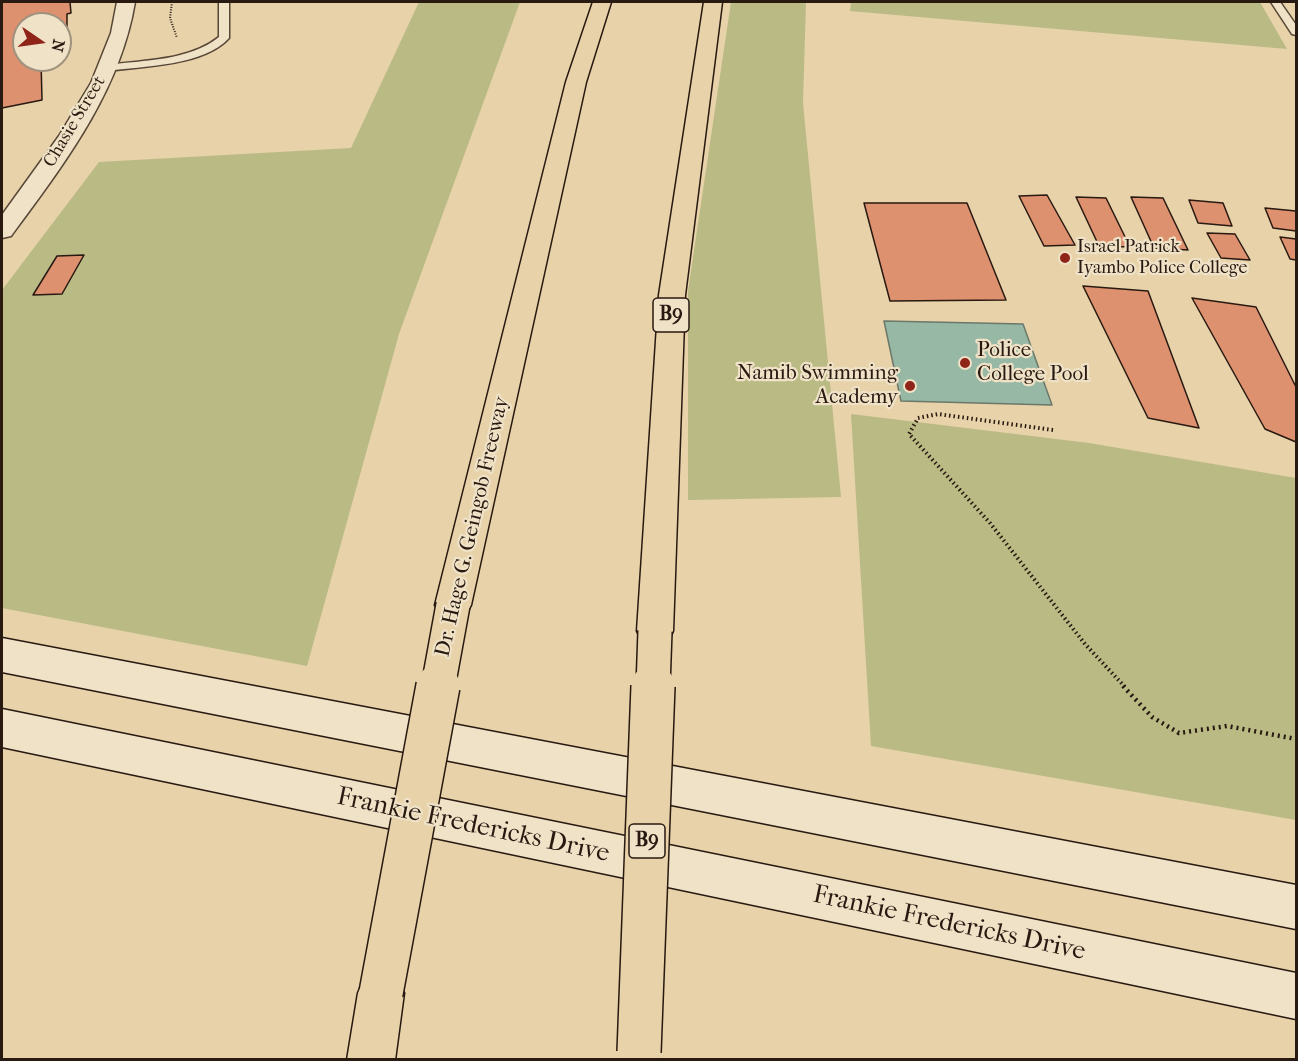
<!DOCTYPE html>
<style>
body{margin:0}
#map{position:relative;width:1298px;height:1061px;overflow:hidden;background:#e7d2a9;font-family:"IM FELL French Canon",serif}
canvas{display:block}
.frame{position:absolute;inset:0;border:3px solid #281911;pointer-events:none}
.north{position:absolute;left:12px;top:12px;width:60px;height:60px;box-sizing:border-box;background:#efe2c7;border:2px solid #9f927e;border-radius:50%;rotate:103deg;font-size:16px;font-weight:700;line-height:24px;text-align:center;color:#281911}
.north::after{content:'';display:block;margin:auto;width:21px;height:27px;background:#8f2418;clip-path:polygon(50% 0,100% 100%,50% 72%,0 100%)}
</style>
<div id="map">
<canvas width="1298" height="1061"></canvas>
<div class="frame"></div>
<div class="north">N</div>
</div>
<script>
const c = document.querySelector('canvas').getContext('2d');
c.lineJoin = 'round';
function fillPath(path, color) {
  c.fillStyle = color;
  c.fill(path, 'evenodd');
}
function stroke(path, color, width, dash) {
  c.strokeStyle = color;
  c.lineWidth = width;
  c.lineCap = dash ? 'butt' : 'round';
  c.setLineDash(dash || []);
  c.stroke(path);
}
function write(font, color, halo, rows, align = 'center') {
  c.font = font + ' "IM FELL French Canon",serif';
  c.lineWidth = 4.5;
  c.setLineDash([]);
  c.textBaseline = 'middle';
  c.strokeStyle = halo;
  c.fillStyle = color;
  for (const [text, x, y, turn = 0] of rows) {
    c.save();
    c.translate(x, y);
    c.rotate((+turn || 0) * Math.PI / 180);
    c.textAlign = isNaN(turn) ? turn : align;
    if (halo) c.strokeText(text, 0, 0);
    c.fillText(text, 0, 0);
    c.restore();
  }
}
const green = new Path2D(`
 M419,2h101l-121,332 -92,332 -305,-58v-318l97,-128 252,-14z
 M731,2h75l-3,101 38,394 -153,3v-209z
 M851,2h409l27,47 -437,-38z
 M851,414l238,29 207,35v342l-425,-74z`);
const water = new Path2D(`
 M884,321l139,3 29,81 -151,-4z`);
const building = new Path2D(`
 M2,2h68l1,11 -4,1v25l-7,1v-16h-36v36h17l1,40 -40,8z
 M1047,195l28,50 -31,1 -25,-50z
 M1076,197l30,1 24,49 -31,-1z
 M1131,197l32,1 25,52 -34,-2z
 M1189,200l34,3 9,23 -34,-3z
 M864,203h103l39,97 -116,1z
 M1265,208l31,3v20l-23,-3z
 M1207,233l28,1 15,26 -29,-2z
 M1280,237l16,2v21l-6,-1z
 M84,255l-22,39 -29,1 24,-39z
 M1083,286l65,5 51,137 -51,-10z
 M1192,298l64,9 40,80v55l-31,-13z`);
const pathFar2 = new Path2D(`
 M172,2l-2,16 7,20`);
const pathFar1 = new Path2D(`
 M1053,430l-115,-16 -20,4 -9,16 81,89 95,121 40,43`);
const path = new Path2D(`
 M1123,686l29,31 27,16 48,-7 69,13`);
const lane = new Path2D(`
 M219,2h10v36c-25,28 -86,28 -122,33l-5,-3 5,-3c37,-5 82,-4 112,-28z
 M1271,2h9l16,23v10l-4,-1z`);
const street = new Path2D(`
 M117,2h18c-15,90 -71,162 -124,234l-9,2v-23l57,-79 32,-53 20,-50z`);
const secondary = new Path2D(`
 M2,638l1294,247v44l-1294,-257z
 M2,709l1294,264v46l-1294,-272z`);
const highway = new Path2D(`
 M593,2h18l-25,80 -115,523 -6,11 -12,5 -12,-5 -6,-11 131,-523z
 M704,2h18l-37,293 -12,336 -5,11 -13,5 -13,-5 -5,-11 22,-336z
 M381,970l16,7 7,16 -9,67h-48l11,-67 7,-16z`);
const highwayBridgeFar1 = new Path2D(`
 M438,687l15,-82
 M653,687l2,-56`);
const highwayBridge = new Path2D(`
 M381,993l57,-307
 M639,1052l14,-366`);
const markers = [
 [1065,258,6,"#8f2418"],
 [965,363,6,"#8f2418"],
 [910,386,6,"#8f2418"]
];
const farStreetnames = [
 ["Chasie Street",75,122,-59]
];
const farPoinames = [
 ["Israel Patrick",1077,248],
 ["Iyambo Police College",1077,269]
];
const shields = [
 [671,315,36],
 [647,841,36]
];
const shieldNames = [
 ["B9",671,315],
 ["B9",647,841]
];
const poiNames = [
 ["Police",977,351],
 ["College Pool",977,375],
 ["Namib Swimming",898,374,"right"],
 ["Academy",898,398,"right"]
];
const streetNames = [
 ["Dr. Hage G. Geingob Freeway",473,527,-77]
];
const nearStreetnames = [
 ["Frankie Fredericks Drive",473,826,12],
 ["Frankie Fredericks Drive",949,924,12]
];
fillPath(green, '#baba85');
fillPath(water, '#97b8a5');
stroke(water, '#6b786a', 1.5);
fillPath(building, '#dd916f');
stroke(building, '#281911', 1.5);
stroke(lane, '#584737', 3);
stroke(street, '#584737', 3);
stroke(secondary, '#281911', 3);
stroke(highway, '#281911', 3);
stroke(pathFar2, '#281911', 2, [1, 1.5]);
stroke(pathFar1, '#281911', 4, [1.5, 3]);
stroke(path, '#281911', 4.5, [2, 4]);
fillPath(lane, '#efe2c7');
fillPath(street, '#efe2c7');
fillPath(secondary, '#efe2c7');
fillPath(highway, '#e7d2a9');
stroke(highwayBridgeFar1, '#281911', 36, []);
stroke(highwayBridge, '#281911', 46, []);
stroke(highwayBridgeFar1, '#e7d2a9', 33);
stroke(highwayBridge, '#e7d2a9', 43);
for (const [x, y, r, color] of markers) {
  const dot = new Path2D();
  dot.arc(x, y, r, 0, 2 * Math.PI);
  c.fillStyle = color;
  c.fill(dot);
  stroke(dot, '#efe2c7', 2);
}
write('18px', '#281911', '#efe2c7', farStreetnames);
write('18px', '#281911', '#efe2c7', farPoinames, 'left');
for (const [x, y, w] of shields) {
  const box = new Path2D();
  box.roundRect(x - w / 2, y - 17, w, 34, 4.5);
  c.fillStyle = '#efe2c7';
  c.fill(box);
  stroke(box, '#281911', 1.5);
}
write('bold 20px', '#281911', null, shieldNames);
write('21px', '#281911', '#efe2c7', poiNames, 'left');
write('21px', '#281911', '#efe2c7', streetNames);
write('26px', '#281911', '#efe2c7', nearStreetnames);
</script>
